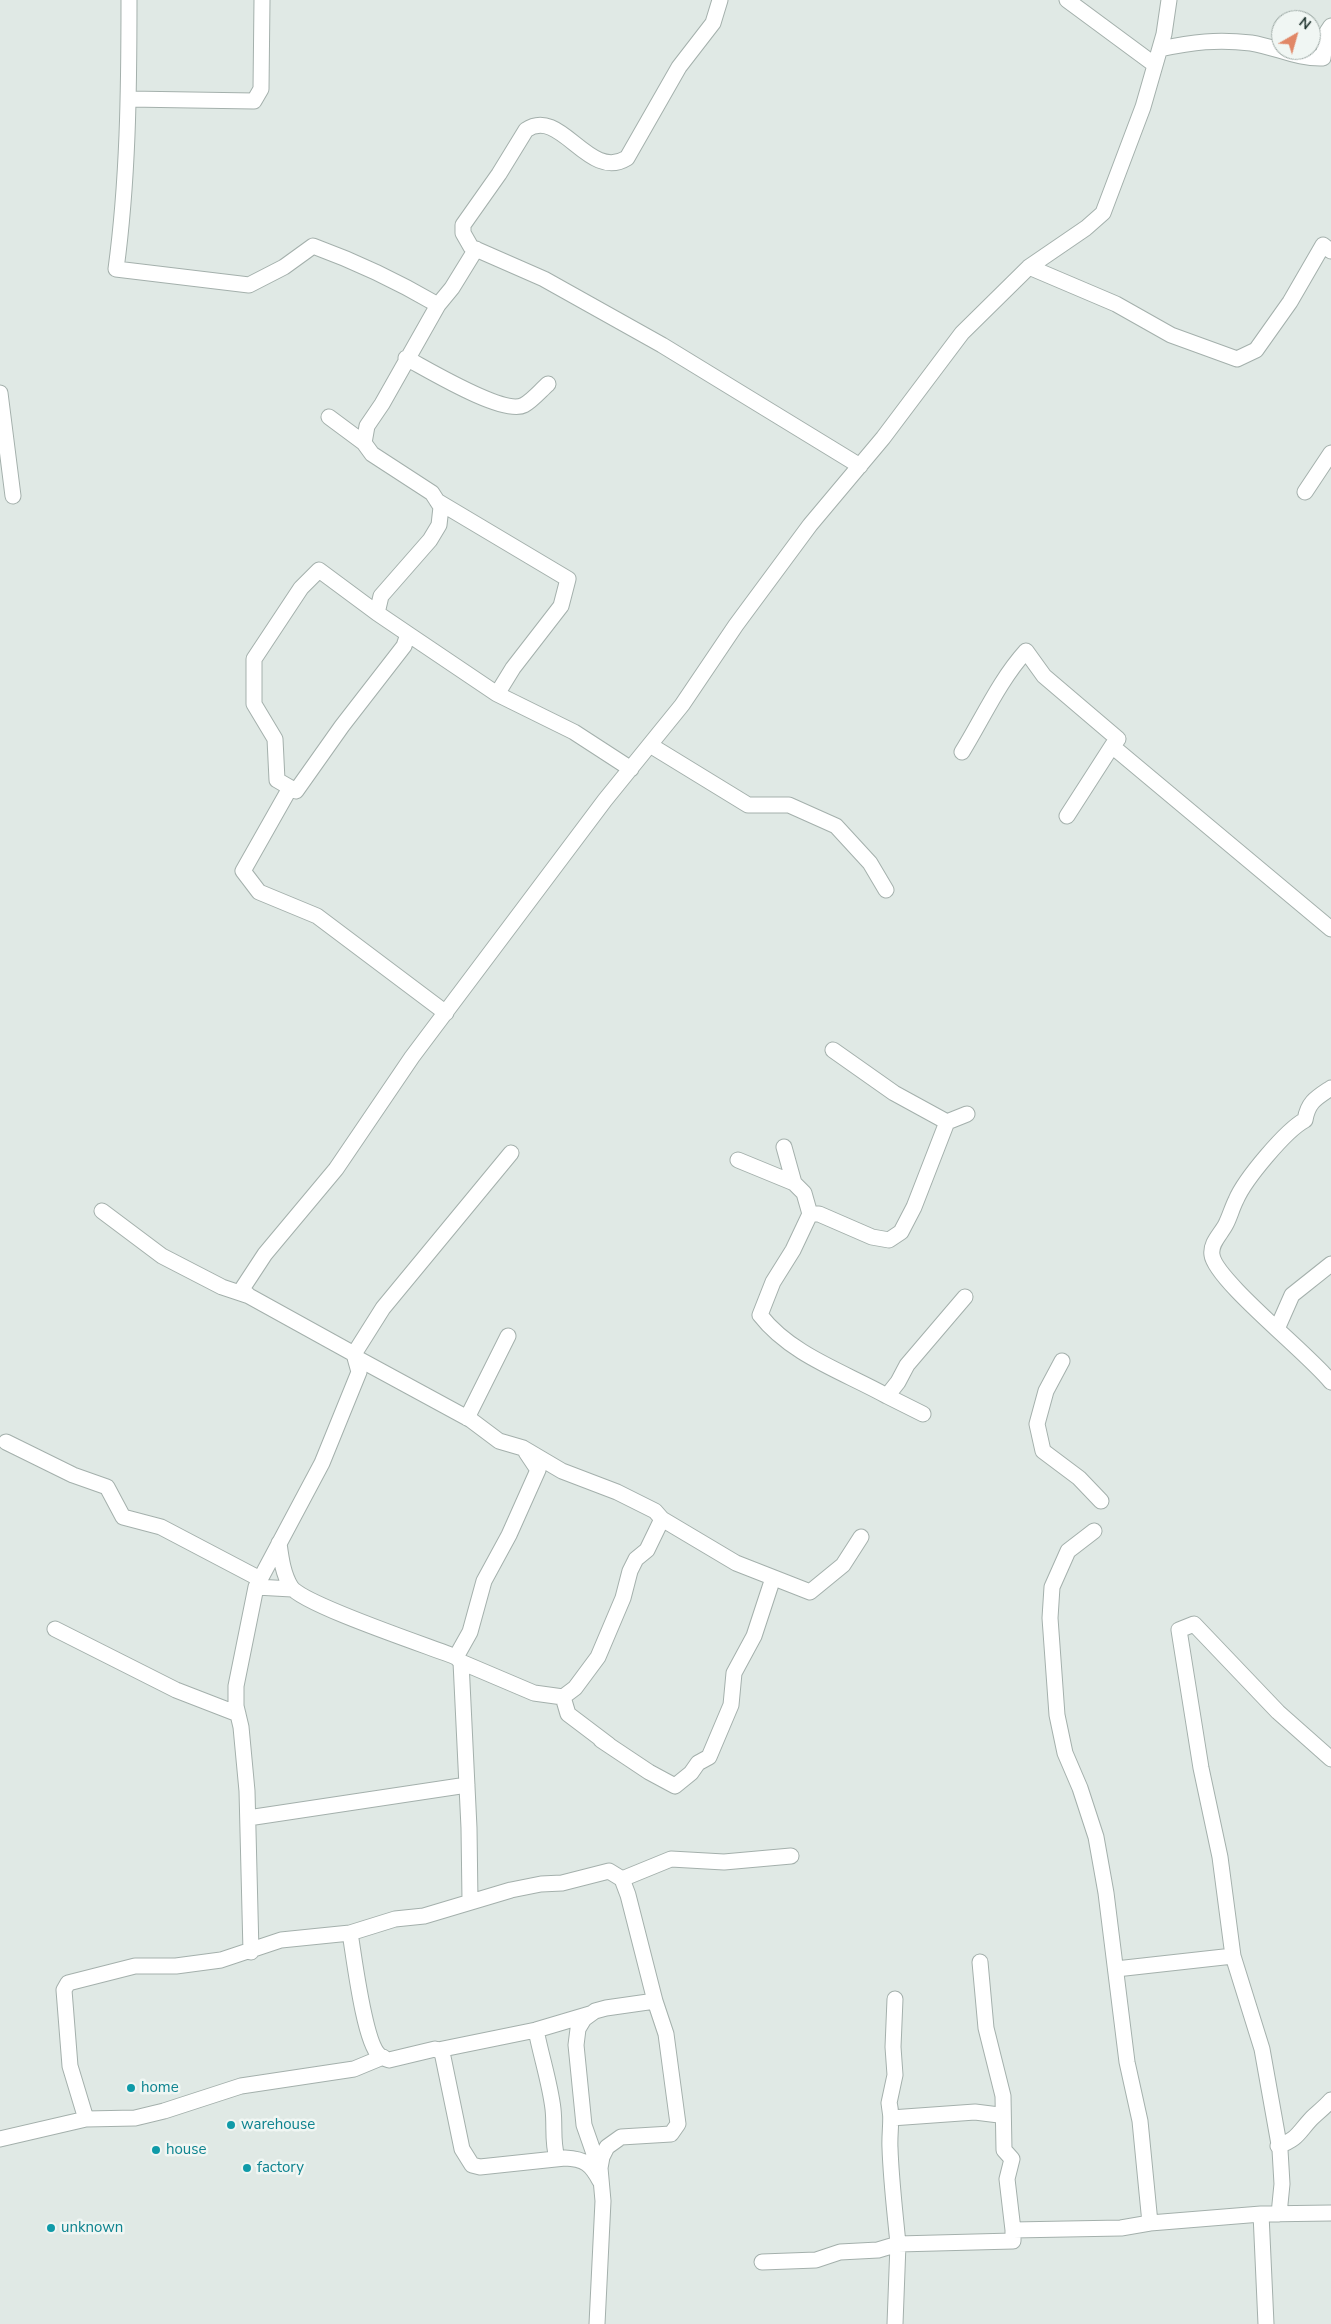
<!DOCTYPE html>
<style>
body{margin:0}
#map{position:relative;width:1331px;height:2324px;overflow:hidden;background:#e0e9e5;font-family:"Nunito Sans",sans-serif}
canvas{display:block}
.north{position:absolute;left:1271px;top:10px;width:50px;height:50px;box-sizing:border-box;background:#f0f6f3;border:1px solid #9eaaa6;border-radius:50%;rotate:38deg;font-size:14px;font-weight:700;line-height:20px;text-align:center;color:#233732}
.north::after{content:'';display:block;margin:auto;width:18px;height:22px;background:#e18766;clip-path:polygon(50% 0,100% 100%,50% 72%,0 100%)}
</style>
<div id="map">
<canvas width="1331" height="2324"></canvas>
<div class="north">N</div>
</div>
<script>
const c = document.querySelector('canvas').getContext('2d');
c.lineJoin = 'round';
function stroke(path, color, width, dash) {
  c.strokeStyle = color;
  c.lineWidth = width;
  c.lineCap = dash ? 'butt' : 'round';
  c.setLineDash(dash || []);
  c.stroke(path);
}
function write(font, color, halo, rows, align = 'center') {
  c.font = font + ' "Nunito Sans",sans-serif';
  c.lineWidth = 5;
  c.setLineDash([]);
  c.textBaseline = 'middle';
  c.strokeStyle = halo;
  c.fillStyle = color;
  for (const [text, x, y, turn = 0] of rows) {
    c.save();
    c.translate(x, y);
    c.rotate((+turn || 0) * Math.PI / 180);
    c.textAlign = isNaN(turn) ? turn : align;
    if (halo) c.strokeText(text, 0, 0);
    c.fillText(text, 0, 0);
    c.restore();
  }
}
const minor = new Path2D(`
 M129,0c0,90 -1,180 -13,269l133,16 35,-18 29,-21c44,16 84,35 125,59l14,-17 24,-39
 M720,0l-7,23 -34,44 -52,91c-39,24 -66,-52 -101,-28l-27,44 -36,51v8l8,14 73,32 118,66 198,121
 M1067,0l88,65
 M1160,49c33,-7 57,-10 91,-6 25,4 47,16 72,15l4,-26 4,-6
 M129,99l125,2 7,-12 1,-89
 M1029,267l87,37 55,31 66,24 19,-9 34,-48 33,-57 8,6
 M406,358c21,11 98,58 118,47 9,-5 17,-15 24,-21
 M0,393l13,103
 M329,417l35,26
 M1305,492l26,-39
 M377,613l-58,-43 -18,18 -47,71v45l21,35 2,41 19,11 46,-65 62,-80 4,-12 -31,-21 4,-17 49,-56 9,-15 2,-18 -9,-14 -60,-39 -8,-11 3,-17 15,-22 56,-99
 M408,634l89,60 16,-26 48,-62 7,-27 -131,-78
 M497,694l77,38 57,37
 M650,745l98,60h41l47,21 34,37 16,27
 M962,752c21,-34 37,-71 64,-101l18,25 74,63 -6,7 219,183
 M290,788l-47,83 16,21 58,24 129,97
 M1067,816l45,-70
 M833,1050l61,43 53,29 20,-8
 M1331,1088c-15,10 -23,14 -26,32 -19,10 -60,59 -69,80 -4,8 -6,16 -10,24 -5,10 -16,19 -14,31 3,25 98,100 119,127
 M784,1147l10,36
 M738,1160l56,23 10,10 6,21
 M102,1211l60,45 60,31 27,9
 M1277,1329l15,-34 39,-31
 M354,1354l29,-46 128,-155
 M355,1357l116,63 28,21 24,7 39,23 55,21 38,19 7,8 74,44 74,29 33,-27 18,-28
 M1062,1361l-16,30 -9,33 6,27 36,27 22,23
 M887,1396c-43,-24 -96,-41 -127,-81l13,-33 20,-32 17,-36h9l53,23 17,3 12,-8 13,-25 33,-85
 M923,1414l-36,-18 11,-14 9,-17 58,-68
 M467,1418l41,-82
 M6,1442l67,33 34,12 16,30 38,10 99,52
 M1094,1531l-26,20 -16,36 -2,31 7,97 8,38 15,35 16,49 10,56 21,169 13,59 10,102
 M279,1543c2,15 4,31 12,44 13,18 137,59 165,70l5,5 8,166 1,73
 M256,1587l36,2
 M55,1629l121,61 62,24
 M456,1657l14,-25 14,-51 25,-46 29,-65 -12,-18
 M461,1662l73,31 29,4
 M601,1740l48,32 26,14 16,-13 7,-10 11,-6 22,-52 3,-32 20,-37 19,-58
 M609,1745l-41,-31 -5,-17 12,-9 23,-31 25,-59 7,-27 6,-12 11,-9 15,-31
 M248,1818l219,-33
 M622,1879l49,-20 53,3 67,-6
 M350,1933c4,23 14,108 29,122 2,2 7,4 10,5l46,-11 7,3 20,97 10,16 8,2 85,-9c20,1 26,6 35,23
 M251,1952l-4,-161 -6,-64 -5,-21v-20l20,-99 66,-124 37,-91 -5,-18 -105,-58 -7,-7 23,-35 71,-85 76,-112 193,-257 77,-95 54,-80 74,-100 73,-87 79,-105 67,-66 57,-39 17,-15 40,-106 21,-73 5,-34
 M980,1962l6,66 17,68 1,54 8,9 -5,20 6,51
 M1116,1969l117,-13
 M895,1999l-2,48 2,28 -6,28 2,15 84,-6 24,3 4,-3
 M536,2030c5,26 14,53 17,79 2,18 -1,32 4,49
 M438,2050l98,-20 54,-16
 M86,2119l-16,-53 -6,-76 4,-7 67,-17h41l45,-6 60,-20 69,-7 45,-14 29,-3 87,-26 30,-6 21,-1 47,-12 13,8 6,16 27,106 11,33 12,90 -7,10 -50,3 -14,10 -5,10 -2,11 3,33 -6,123
 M0,2139l86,-20 49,-1 29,-7 77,-25 113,-17 29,-12
 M1278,2146c20,-7 20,-13 33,-27 6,-6 14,-12 20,-19
 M599,2168l-15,-43 -8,-80 2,-16 6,-10 11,-8 11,-3 49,-7
 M1261,2214l5,110
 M1279,2214l3,-30 -2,-34 -18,-101 -29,-93 -13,-99 -19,-89 -22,-138 15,-6 84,88 53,47
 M762,2262l54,-2 24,-8 38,-2 20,-6c-3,-32 -7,-64 -8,-96 -1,-14 3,-34 -1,-45
 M895,2324l3,-80 115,-3v-11l108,-2 29,-5 111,-9 70,-1`);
const markers = [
 [131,2088,5,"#0f9aa8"],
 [231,2125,5,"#0f9aa8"],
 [156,2150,5,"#0f9aa8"],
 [247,2168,5,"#0f9aa8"],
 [51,2228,5,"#0f9aa8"]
];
const cultureNames = [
 ["home",141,2088],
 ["warehouse",241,2125],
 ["house",166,2150],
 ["factory",257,2168],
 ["unknown",61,2228]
];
stroke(minor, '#a4b0ac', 17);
stroke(minor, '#fff', 15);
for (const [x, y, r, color] of markers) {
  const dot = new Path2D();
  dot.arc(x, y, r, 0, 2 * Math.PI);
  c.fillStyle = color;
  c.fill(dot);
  stroke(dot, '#f0f6f3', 2);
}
write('15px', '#0d838f', '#f0f6f3', cultureNames, 'left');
</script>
